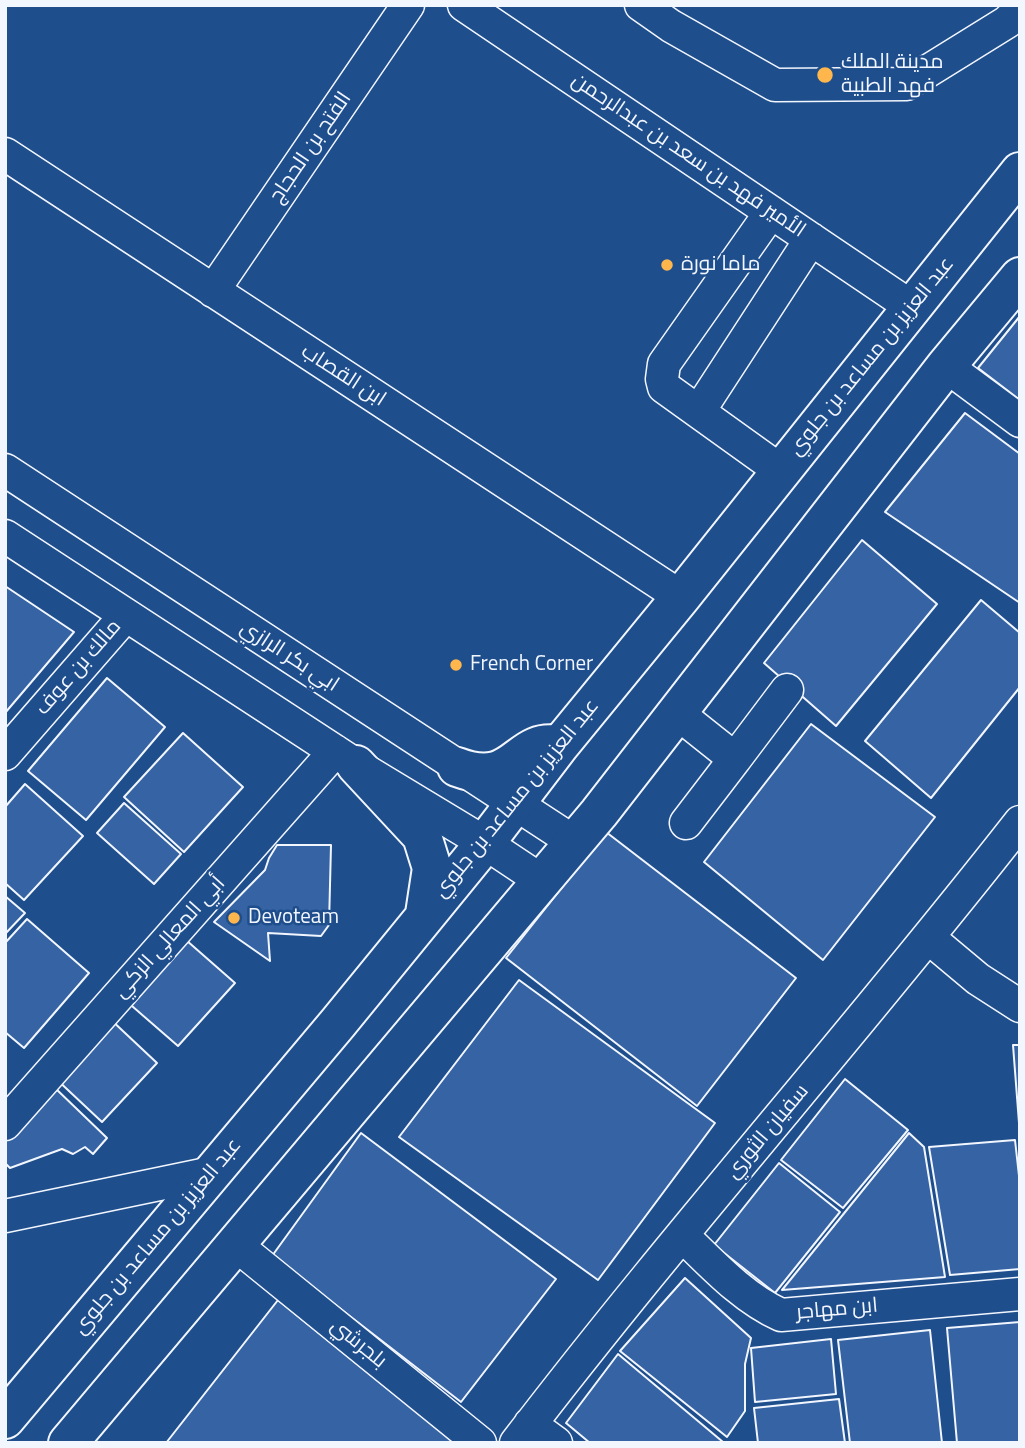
<!DOCTYPE html>
<meta charset="utf-8">
<style>
body{margin:0}
#map{position:relative;width:1025px;height:1448px;overflow:hidden;background:#1f4e8c;font-family:"Titillium Web",sans-serif}
canvas{display:block}
.frame{position:absolute;inset:0;border:7px solid #f2f6ff;pointer-events:none}
</style>
<div id="map">
<canvas width="1025" height="1448"></canvas>
<div class="frame"></div>
</div>
<script>
const c = document.querySelector('canvas').getContext('2d');
c.lineJoin = 'round';
function fillPath(path, color) {
  c.fillStyle = color;
  c.fill(path, 'evenodd');
}
function stroke(path, color, width, dash) {
  c.strokeStyle = color;
  c.lineWidth = width;
  c.lineCap = dash ? 'butt' : 'round';
  c.setLineDash(dash || []);
  c.stroke(path);
}
function write(font, color, halo, rows, align = 'center') {
  c.font = font + ' "Titillium Web",Cairo,sans-serif';
  c.lineWidth = 5;
  c.setLineDash([]);
  c.textBaseline = 'middle';
  c.strokeStyle = halo;
  c.fillStyle = color;
  for (const [text, x, y, turn = 0] of rows) {
    c.save();
    c.translate(x, y);
    c.rotate((+turn || 0) * Math.PI / 180);
    c.textAlign = isNaN(turn) ? turn : align;
    if (halo) c.strokeText(text, 0, 0);
    c.fillText(text, 0, 0);
    c.restore();
  }
}
const building = new Path2D(`
 M1020,316v84l-42,-32z
 M965,413l55,41v149l-135,-91z
 M862,540l75,64 -101,122 -72,-63z
 M5,586l69,46 -69,81z
 M981,600l39,33v54l-89,111 -66,-57z
 M107,678l58,49 -79,93 -58,-49z
 M811,724l124,93 -112,143 -119,-98z
 M183,733l60,54 -59,65 -60,-55z
 M25,784l58,52 -59,64 -19,-17v-76z
 M124,803l57,51 -27,30 -57,-51z
 M606,832l190,146 -99,128 -191,-148z
 M277,845h54l-2,80 -8,11 -53,-3 2,28 -56,-39 51,-52 4,-12z
 M5,896l20,17 -20,21z
 M27,919l62,54 -65,75 -19,-16v-89z
 M178,933l57,50 -57,63 -61,-53z
 M519,980l196,143 -117,157 -199,-143z
 M108,1017l49,46 -55,59 -49,-46z
 M1013,1045h7v91z
 M845,1079l63,51 -65,78 -62,-48z
 M53,1086l54,52 -14,16 -8,-7 -12,7 -11,-5 -52,19 -5,-5v-22z
 M361,1133l195,146 -95,123 -189,-146z
 M909,1133l15,14 21,130 -163,13z
 M1015,1140l5,45v84l-70,6 -21,-128z
 M779,1163l61,49 -65,81 -61,-48z
 M685,1278l66,60 -6,26v47l-18,26 -107,-86z
 M278,1300l177,143h-289z
 M1020,1322v121h-63l-10,-115z
 M930,1330l12,113h-92l-12,-103z
 M831,1339l5,55 -81,8 -4,-54z
 M618,1354l105,88v1h-133l-24,-20z
 M839,1399l6,44h-87l-4,-35z`);
const minor = new Path2D(`
 M464,5l449,303
 M641,5l30,21 104,59 132,-1 100,-62 13,-12
 M5,154l676,443
 M771,212l-107,152 -2,15 2,8 117,84
 M213,291l195,-286
 M946,366l74,55
 M699,411l112,-172
 M5,470l569,372
 M5,536l351,229 129,78 57,38
 M676,712l59,47 -49,64
 M5,754l121,-139
 M735,759l52,-69
 M929,938l49,41 42,27
 M5,1124l330,-373
 M5,1216l207,-43
 M682,1235c30,29 61,63 99,80l239,-21
 M236,1245l244,198
 M530,1424l26,19
 M516,1443c162,-212 340,-411 504,-621`);
const major = new Path2D(`
 M356,765l66,71 10,32 -7,46
 M457,767c59,22 59,-29 100,-22
 M5,1419l333,-396 147,-180 74,-97 122,-149 339,-425
 M68,1443l531,-630 347,-447 74,-89`);
const markers = [
 [825,75,9,"#ffb74d"],
 [667,265,7,"#ffb74d"],
 [456,665,7,"#ffb74d"],
 [234,918,7,"#ffb74d"]
];
const poiNames = [
 ["مدينة الملك",841,63],
 ["فهد الطبية",841,87],
 ["ماما نورة",681,265],
 ["French Corner",470,665],
 ["Devoteam",248,918]
];
const streetNames = [
 ["الفتح بن الحجاج",311,148,-56],
 ["الأمير فهد بن سعد بن عبدالرحمن",688,156,34],
 ["عبد العزيز بن مساعد بن جلوي",872,357,-51],
 ["ابن القصاب",343,376,33],
 ["ابي بكر الرازي",289,657,33],
 ["مالك بن عوف",79,668,-49],
 ["عبد العزيز بن مساعد بن جلوي",517,799,-51],
 ["أبي المعالي الزكي",170,938,-48],
 ["سفيان الثوري",768,1132,-50],
 ["عبد العزيز بن مساعد بن جلوي",158,1237,-50],
 ["ابن مهاجر",837,1310,-5],
 ["بلجرشي",358,1344,39]
];
fillPath(building, '#3563a3');
stroke(building, '#f2f6ff', 2);
stroke(minor, '#f2f6ff', 35);
stroke(major, '#f2f6ff', 42);
stroke(minor, '#1f4e8c', 32);
stroke(major, '#1f4e8c', 38);
for (const [x, y, r, color] of markers) {
  const dot = new Path2D();
  dot.arc(x, y, r, 0, 2 * Math.PI);
  c.fillStyle = color;
  c.fill(dot);
  stroke(dot, '#1f4e8c', 2.5);
}
write('21px', '#f2f6ff', '#1f4e8c', poiNames, 'left');
write('21px', '#f2f6ff', '#1f4e8c', streetNames);
</script>
